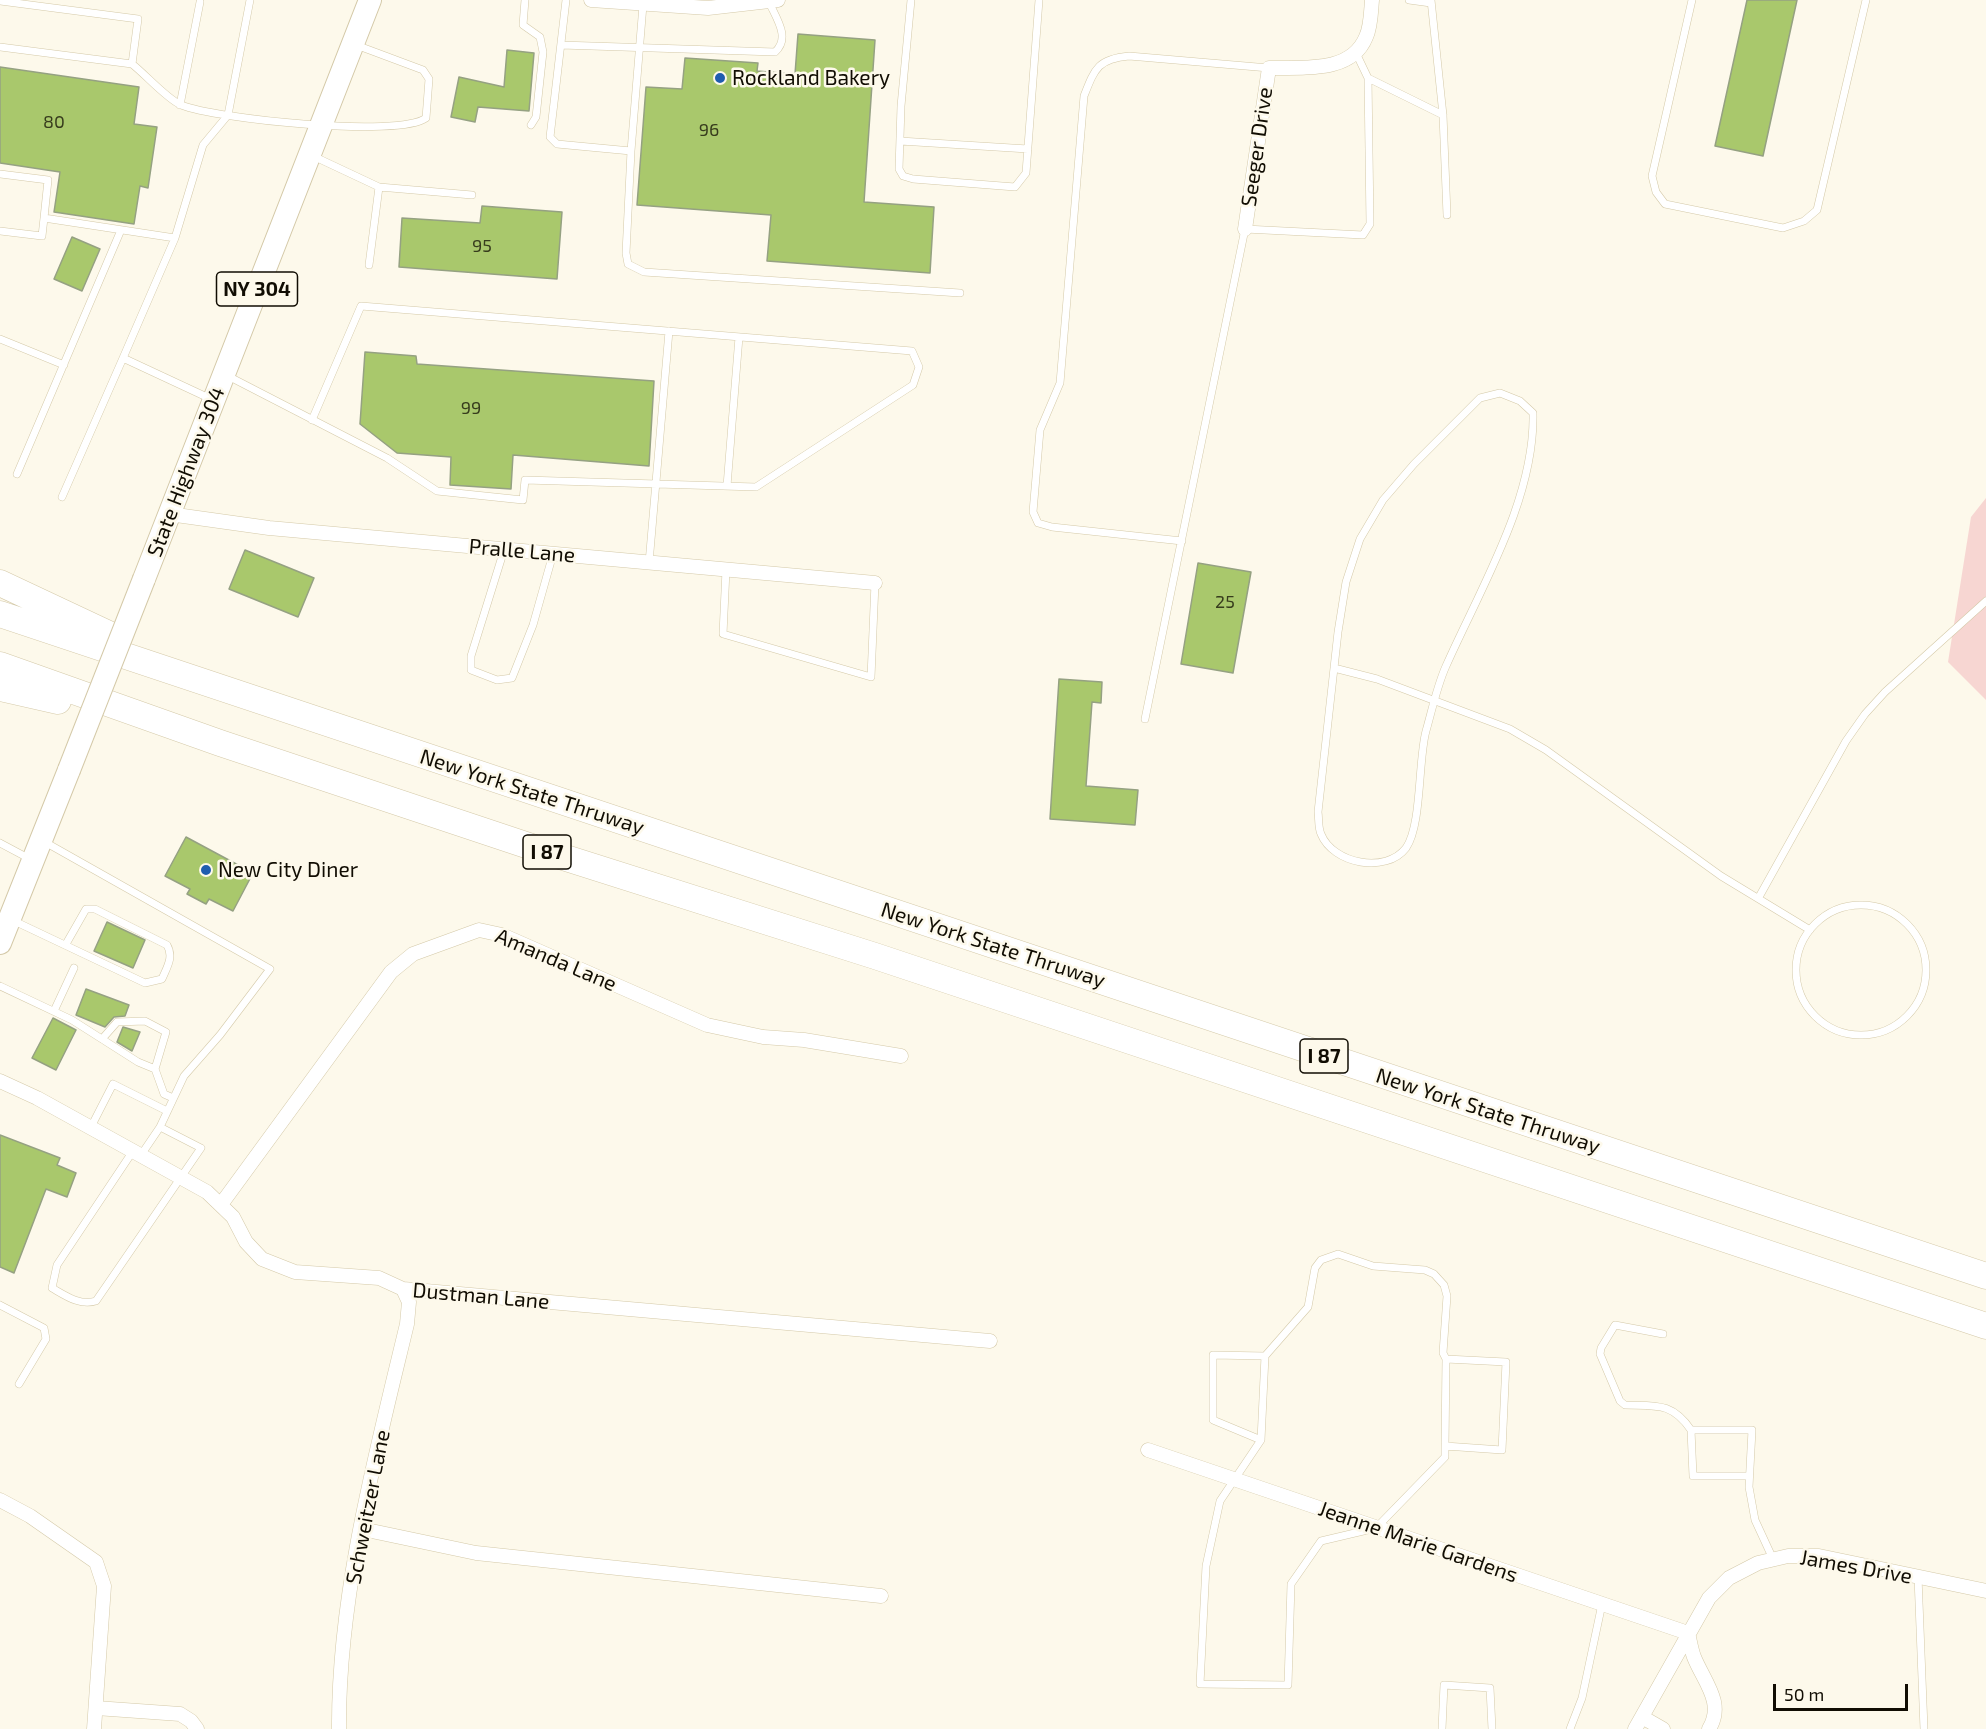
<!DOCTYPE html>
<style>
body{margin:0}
#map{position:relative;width:1986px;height:1729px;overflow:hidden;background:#fdf9eb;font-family:"Exo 2",sans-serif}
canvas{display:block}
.scale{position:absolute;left:1773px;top:1684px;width:135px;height:27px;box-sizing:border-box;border:3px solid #110d03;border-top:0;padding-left:8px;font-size:18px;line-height:21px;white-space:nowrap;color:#110d03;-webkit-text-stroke:4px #fdf9eb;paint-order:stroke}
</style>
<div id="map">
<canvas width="1986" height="1729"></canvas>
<div class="scale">50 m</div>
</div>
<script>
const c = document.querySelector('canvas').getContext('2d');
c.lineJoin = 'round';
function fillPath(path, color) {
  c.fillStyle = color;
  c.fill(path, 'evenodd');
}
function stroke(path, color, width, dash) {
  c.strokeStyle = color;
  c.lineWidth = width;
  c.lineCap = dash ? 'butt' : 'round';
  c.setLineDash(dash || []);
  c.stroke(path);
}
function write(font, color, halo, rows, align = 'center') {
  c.font = font + ' "Exo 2",sans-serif';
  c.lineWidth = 5;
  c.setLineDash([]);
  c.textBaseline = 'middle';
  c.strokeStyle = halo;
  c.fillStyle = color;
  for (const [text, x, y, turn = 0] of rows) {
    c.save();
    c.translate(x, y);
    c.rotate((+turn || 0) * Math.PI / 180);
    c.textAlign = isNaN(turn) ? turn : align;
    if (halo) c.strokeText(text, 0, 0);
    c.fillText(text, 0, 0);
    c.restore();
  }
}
const green = new Path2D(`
 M1986,498v202l-38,-38 23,-145z`);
const building = new Path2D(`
 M1747,0h50l-34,156 -48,-10z
 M798,34l77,6 -11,162 70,5 -4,66 -163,-12 4,-46 -134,-10 9,-118 36,2 3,-31 73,5 -1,8 38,3z
 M507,50l27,3 -5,58 -51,-4 -3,15 -24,-5 8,-40 45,10z
 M0,67l139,20 -5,37 23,3 -9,61 -8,-2 -6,38 -80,-12 6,-40 -60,-9z
 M482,206l80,6 -5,67 -158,-12 3,-49 78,5z
 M72,237l28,12 -18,42 -28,-12z
 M365,352l51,4 1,8 237,17 -5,85 -136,-11 -2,34 -61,-4 1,-28 -54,-4 -37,-29z
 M245,550l69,28 -16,39 -69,-28z
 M1198,563l53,9 -18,101 -52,-9z
 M1059,679l43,3 -1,21 -9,-1 -6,84 52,4 -3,35 -85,-6z
 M186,837l67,36 -20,38 -24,-12 -3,5 -19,-10 3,-5 -25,-13z
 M107,922l38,18 -12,28 -39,-17z
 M86,989l43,16 -4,11 -11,1 -9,10 -29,-12z
 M53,1018l23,12 -20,40 -24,-12z
 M123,1027l17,5 -8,19 -15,-9z
 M0,1135l60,23 -3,7 19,8 -9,24 -21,-8 -32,84 -14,-6z`);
const lane = new Path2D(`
 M525,0l-2,25 17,12 3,15 -7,65 -5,8
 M566,0l-16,137 7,7 74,7
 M911,0l-10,106 -2,63 4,7 10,3 102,8 11,-14 13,-173
 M1409,0l22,3
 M1431,0l12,115 4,100
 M1692,0l-40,176 4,16 9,12 118,24 21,-7 13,-11 49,-210
 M0,1l138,18 -6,45c13,10 35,35 49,41 35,14 218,33 245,13l3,-39 -6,-9 -67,-25
 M643,5l-12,146 -5,102 2,11 16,8 316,21
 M561,45l214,7c16,-14 1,-34 -6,-50
 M0,47l132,17
 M1356,53l12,25 75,37
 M180,105l20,-103
 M900,141l128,8
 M313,156l66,31 93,8
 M0,174l48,6 -4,38 131,20
 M0,231l42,5 2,-18
 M369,265l10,-78
 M0,339l64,26
 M226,375l161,83 50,33 86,9 2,-20 231,7 157,-102 6,-18 -7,-16 -551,-45 -49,114
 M1500,393l20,8 13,12c2,86 -53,176 -87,253 -9,20 -14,44 -20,65 -8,29 -4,94 -20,117 -20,26 -73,16 -85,-14 -3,-6 -2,-16 -3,-22l20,-180 8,-50 14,-43 23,-39 31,-36 66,-66z
 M211,399l-88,-41 52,-120 28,-93 25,-30 22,-115
 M17,474l104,-244
 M727,486l12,-149
 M62,497l61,-139
 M1182,541l-130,-14 -14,-4 -5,-11 7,-82 20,-47 24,-287c11,-28 14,-37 45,-40l140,12
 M504,550l-33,106v14l26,10 15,-2 21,-53 20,-71
 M649,563l20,-232
 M726,570l-3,64 148,43 4,-94
 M1334,668l43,11 133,50 36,21 175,126 89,54
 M1145,719l100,-490 118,6 7,-11 -2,-146
 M43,841l227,128 -50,66 -36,41 -24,51
 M0,843l30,16
 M1759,897l87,-156 19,-27 20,-22 101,-91
 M1796 970a65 65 0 1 1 130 0a65 65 0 1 1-130 0Z
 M12,920l133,63 17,-4c5,-12 12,-22 5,-34l-72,-36h-9l-20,35
 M0,986l72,34 66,42 17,7 9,25 9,4
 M54,1011l20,-43
 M102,1039l15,-17 28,-1 21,11 -11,37
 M91,1127l22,-43 54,27
 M133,1151l-76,114 -5,23c14,8 28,18 44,13l105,-153 -41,-21 -19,28
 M0,1305l44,23 2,11 -27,45
 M1663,1334l-48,-9 -14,23 -1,6 20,47 5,4c31,1 47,-3 66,25
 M1261,1440l-48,-20v-65l52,1
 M1445,1446l57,4 4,-88 -60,-3 -1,87v11l-69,71 -55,13 -30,43 -3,101 -88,-1 6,-118 14,-65 41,-61 4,-84 43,-49 7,-39 6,-8 17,-6 35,12 52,4 9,4 10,11 3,11 -4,57 3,6
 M1749,1476h-56l-2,-46h61l-3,57 6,33 18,39
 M1918,1577l6,152
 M1442,1729l2,-44 46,3 2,41
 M1570,1729l12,-31 20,-94`);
const street = new Path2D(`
 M591,0l117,8 70,-8
 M1245,229l24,-161c33,-1 82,6 97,-31 5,-10 5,-26 6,-37
 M169,514l100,14 606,55
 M0,1081l37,17 170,94 26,25 13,25 16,17 33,13 84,6 24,11 587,52
 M222,1203l169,-231 22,-18 66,-24 23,5 205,90 56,12 41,3 97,16
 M1148,1450l540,183c2,8 3,16 6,24 10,25 31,46 15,72
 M0,1500l30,16 66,46 8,24 -10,143
 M362,1529l114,24 405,43
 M96,1708l84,6 11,7 6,8
 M1642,1717l21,12
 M339,1729c-1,-134 37,-276 68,-405l2,-22 -6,-13
 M1635,1729l74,-131 20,-20 29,-15 30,-7h31l167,35`);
const primary = new Path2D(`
 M144,579l226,-579
 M0,943l69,-173`);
const highway = new Path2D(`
 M0,583l117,55
 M0,614l1986,662
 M0,665l220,78 327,109 328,104 1111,370
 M0,688l58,13`);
const primaryBridge = new Path2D(`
 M69,770l75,-191`);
const markers = [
 [720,78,6,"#1f5daf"],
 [206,870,6,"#1f5daf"]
];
const numberNames = [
 ["80",54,122],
 ["96",709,130],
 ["95",482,246],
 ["99",471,408],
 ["25",1225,602]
];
const shields = [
 [257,289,81],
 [547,852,48],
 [1324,1056,48]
];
const shieldNames = [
 ["NY 304",257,289],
 ["I 87",547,852],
 ["I 87",1324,1056]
];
const poiNames = [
 ["Rockland Bakery",732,78],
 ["New City Diner",218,870]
];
const streetNames = [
 ["Seeger Drive",1257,147,-82],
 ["State Highway 304",186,472,-69],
 ["Pralle Lane",522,551,5],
 ["New York State Thruway",532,792,18],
 ["New York State Thruway",993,945,18],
 ["Amanda Lane",556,960,23],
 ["New York State Thruway",1488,1111,18],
 ["Dustman Lane",481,1296,5],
 ["Schweitzer Lane",368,1507,-79],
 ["Jeanne Marie Gardens",1418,1542,19],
 ["James Drive",1856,1567,10]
];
fillPath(green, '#f7d6d2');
fillPath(building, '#a9c86c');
stroke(building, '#95a182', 1.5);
stroke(lane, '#d4c9a8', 8);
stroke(street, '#d4c9a8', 15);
stroke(primary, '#d4c9a8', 24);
stroke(highway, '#d4c9a8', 27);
stroke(lane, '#fff', 7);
stroke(street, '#fff', 14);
stroke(primary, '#fff', 22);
stroke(highway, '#fff', 26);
stroke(primaryBridge, '#d4c9a8', 24, []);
stroke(primaryBridge, '#fff', 22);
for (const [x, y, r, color] of markers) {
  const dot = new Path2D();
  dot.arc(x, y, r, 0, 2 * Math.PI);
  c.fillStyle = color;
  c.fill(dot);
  stroke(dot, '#fdf9eb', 2);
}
write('18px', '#373c1d', null, numberNames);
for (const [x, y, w] of shields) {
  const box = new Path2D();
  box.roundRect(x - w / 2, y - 17, w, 34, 4.5);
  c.fillStyle = '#fdf9eb';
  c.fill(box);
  stroke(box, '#110d03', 1.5);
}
write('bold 20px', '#110d03', null, shieldNames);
write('21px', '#110d03', '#fdf9eb', poiNames, 'left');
write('21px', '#110d03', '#fdf9eb', streetNames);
</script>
